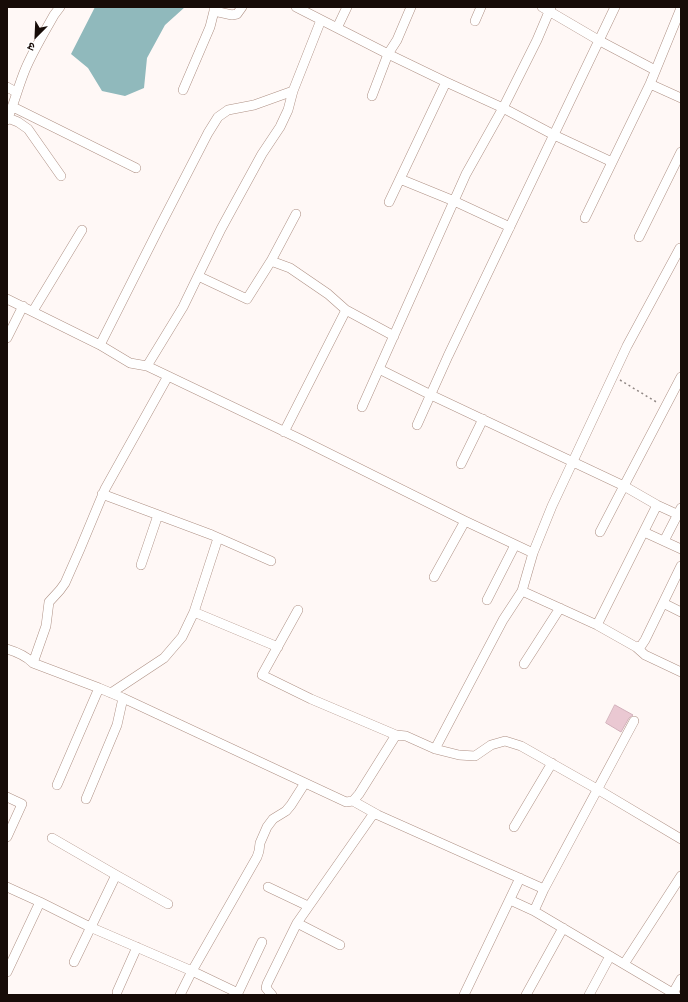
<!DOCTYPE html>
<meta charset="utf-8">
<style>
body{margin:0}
#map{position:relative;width:688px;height:1002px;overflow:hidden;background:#fff8f6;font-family:"Playfair Display","Noto Sans Devanagari",serif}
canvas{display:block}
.frame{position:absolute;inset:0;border:8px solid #170c08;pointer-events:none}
.north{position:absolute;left:16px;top:16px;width:40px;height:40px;-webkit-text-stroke:3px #fff;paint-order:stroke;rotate:204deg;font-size:11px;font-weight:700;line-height:16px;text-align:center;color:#170c08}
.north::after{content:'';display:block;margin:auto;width:14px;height:18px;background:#170c08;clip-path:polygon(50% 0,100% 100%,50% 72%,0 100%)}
</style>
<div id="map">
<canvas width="688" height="1002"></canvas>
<div class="frame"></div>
<div class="north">उ</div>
</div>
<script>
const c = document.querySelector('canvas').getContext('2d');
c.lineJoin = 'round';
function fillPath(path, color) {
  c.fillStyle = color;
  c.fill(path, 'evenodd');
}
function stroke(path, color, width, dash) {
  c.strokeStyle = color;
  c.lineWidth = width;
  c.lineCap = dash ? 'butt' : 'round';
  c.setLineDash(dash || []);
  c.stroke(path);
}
const water = new Path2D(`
 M95,7h90l-20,18 -18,33 -3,30 -19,8 -23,-5 -14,-23 -17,-14z`);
const building = new Path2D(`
 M615,705l18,10 -4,3 -8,14 -15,-9z`);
const path = new Path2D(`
 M620,380l38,23`);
const minor = new Path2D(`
 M296,7l92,47 58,28 57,26 51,27 58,27
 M542,7l58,34 55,29
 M214,11l18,4 5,-1 5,-7
 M475,21l6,-14
 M337,28l10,-21
 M650,84l31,14
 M7,87l9,5
 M183,90l27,-63 4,-16v-4
 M372,96l16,-42 9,-14 14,-33
 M13,107l123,61
 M8,118l10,4 10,7 33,47
 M7,120c7,-16 11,-33 18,-50 8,-19 19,-37 29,-55l6,-8
 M400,179l54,22 56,26
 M389,202l57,-120
 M585,218l65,-134 31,-76
 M639,237l42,-85
 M271,261l25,-47
 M198,276l23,-47 41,-75 18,-27 8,-17 5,-19 28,-71
 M7,299l93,46 30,18 17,3 21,10 132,63 165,82 68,32 -11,38 -19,29 -68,129
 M33,311l49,-81
 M7,338l16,-32
 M100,345l59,-117 49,-95 10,-16 10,-7 26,-5 39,-14
 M147,366l36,-59 15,-31 49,23 24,-38 19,7 38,26 18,16 48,26
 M379,369l52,26 193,91 33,19 24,11
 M362,407l104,-233 37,-66 34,-68 14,-33
 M417,425l31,-69 167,-349
 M284,432l62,-122
 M461,464l22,-45
 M102,494l110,41 59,26
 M600,532l26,-50 55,-105
 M644,532l37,17
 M664,541l17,-33
 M533,553l19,-47 75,-160 53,-98
 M141,565l17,-50
 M434,577l31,-56
 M522,591l75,34 39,22 5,-1 4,-6 36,-74
 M487,600l28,-55
 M663,603l18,9
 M298,610l-36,65 49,24 85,36
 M194,612l84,35
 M597,625l60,-120
 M636,647l9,8 36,17
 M7,649c10,3 19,7 26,14l66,25 24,10 223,104 7,-1 6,-7 37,-59 10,1 29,13 24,6 16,1 16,-11 14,-4 16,5 76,43 84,50
 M33,663l13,-37 3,-24 11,-12 5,-7 15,-34 25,-60 63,-113
 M524,664l36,-56
 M111,693l53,-35 18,-21 12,-25 24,-74
 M57,785l42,-97
 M7,797l15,7 -15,33
 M86,799l31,-74 6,-27
 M353,801l25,14 166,74
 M514,827l38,-64
 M52,838l64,37 52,29
 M7,887l33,15
 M268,887l40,19
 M510,900l24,11 142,84
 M534,911l10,-22 90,-168
 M297,923l43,22
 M74,962l42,-87
 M624,964l57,-88
 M7,972l33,-70 50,25 102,44 65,-114 2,-6 1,-8 7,-16 6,-8 13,-8 5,-6 14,-22
 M117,992l20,-45
 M673,993l8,-14
 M180,995l12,-24 46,22
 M237,995l25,-53
 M272,995l-6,-7 1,-4 30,-61 77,-110
 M464,995l56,-117
 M526,995l37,-67
 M589,995l21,-39`);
fillPath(water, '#90b9bc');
fillPath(building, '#eac8d2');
stroke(building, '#d2b0ba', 1);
stroke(minor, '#ae9084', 10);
stroke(path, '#908784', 1.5, [2, 3]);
stroke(minor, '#fff', 9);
</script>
